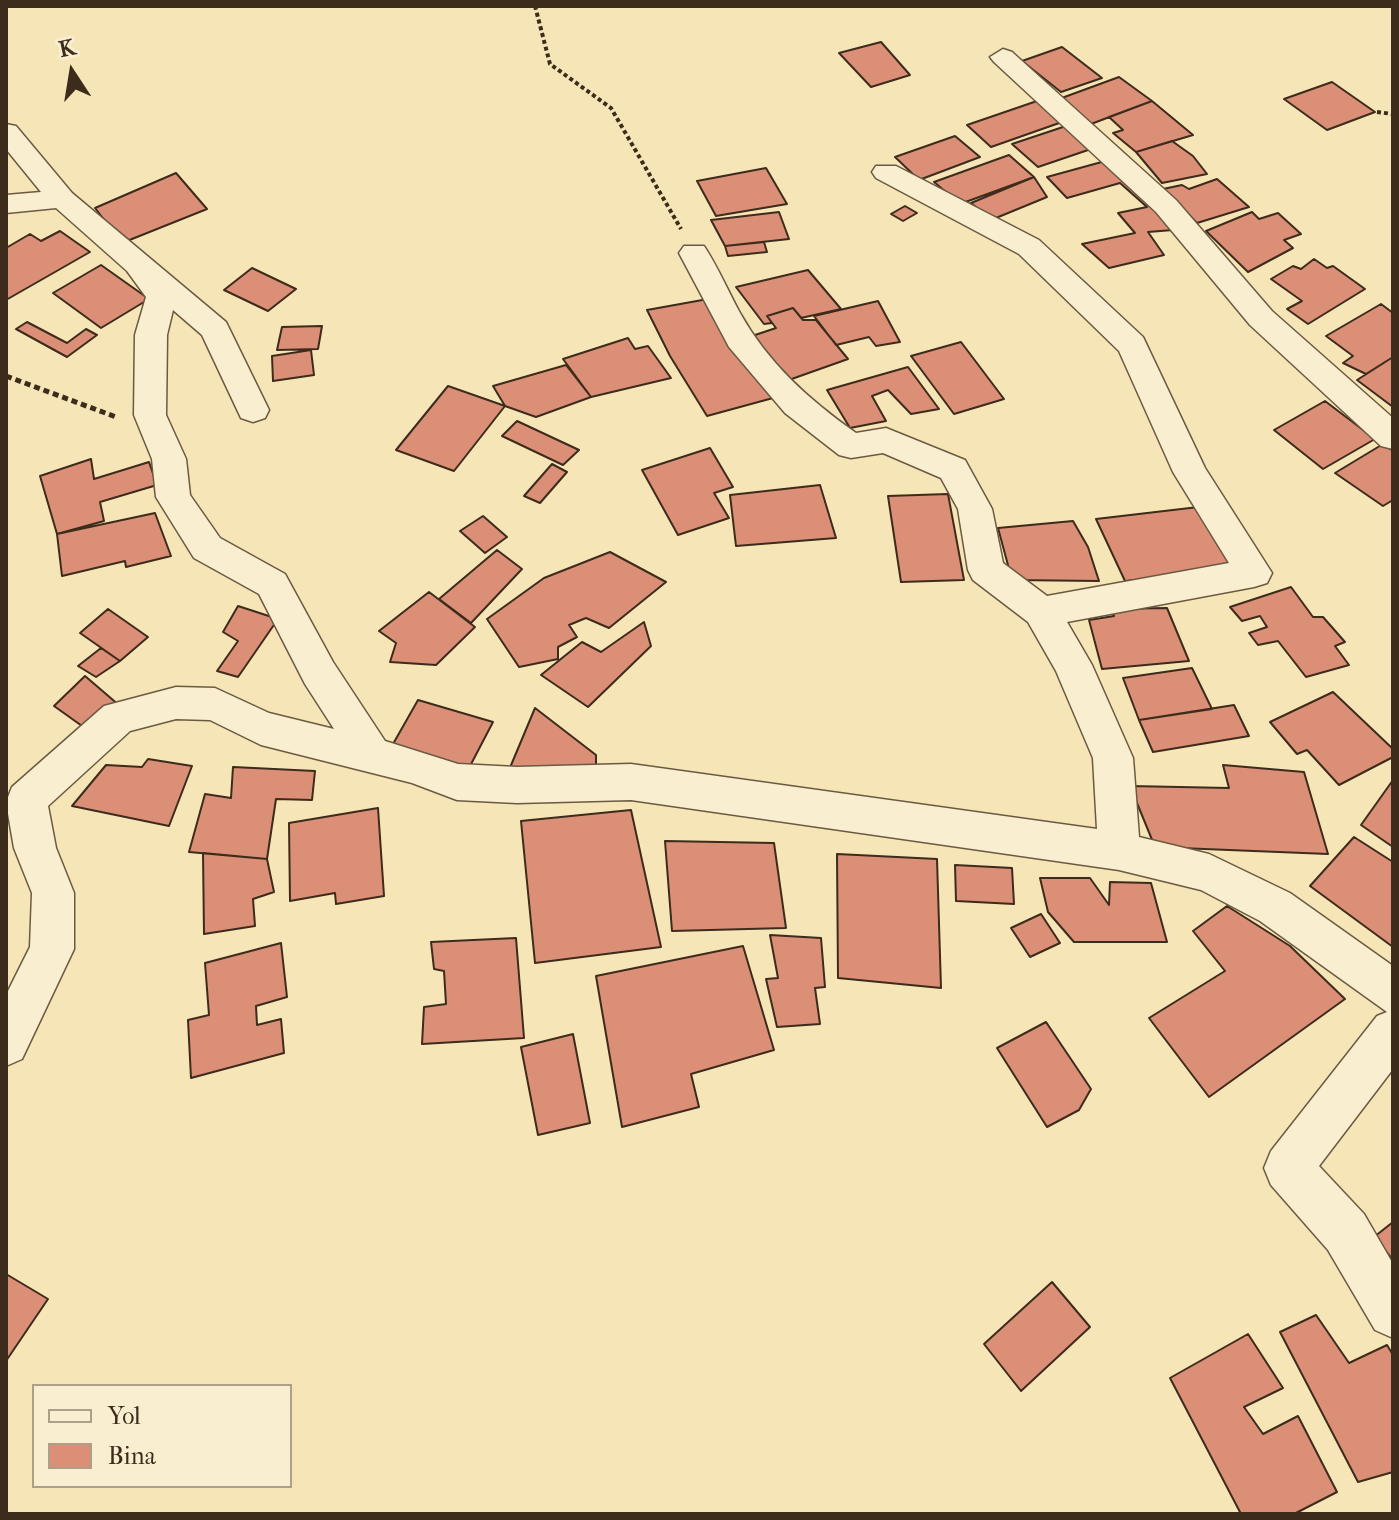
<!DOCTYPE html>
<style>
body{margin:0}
#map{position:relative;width:1399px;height:1520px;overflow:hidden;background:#f6e5b6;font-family:"IM FELL French Canon",serif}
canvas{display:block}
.frame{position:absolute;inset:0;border:8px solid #3d2b1c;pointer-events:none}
.legend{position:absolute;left:32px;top:1384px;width:260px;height:104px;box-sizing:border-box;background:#f9eed0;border:2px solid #aea088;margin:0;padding:10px 14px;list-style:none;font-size:24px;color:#3d2b1c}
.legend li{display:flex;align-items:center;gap:16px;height:40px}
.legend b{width:40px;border:2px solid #aea088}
.north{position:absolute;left:32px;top:32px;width:80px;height:80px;-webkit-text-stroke:6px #f9eed0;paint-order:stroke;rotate:348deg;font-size:22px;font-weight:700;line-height:32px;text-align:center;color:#3d2b1c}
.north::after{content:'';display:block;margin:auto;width:28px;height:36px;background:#3d2b1c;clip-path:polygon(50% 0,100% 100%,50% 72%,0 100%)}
</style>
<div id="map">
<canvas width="1399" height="1520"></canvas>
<div class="frame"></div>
<ul class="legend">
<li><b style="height:10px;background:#f9eed0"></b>Yol</li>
<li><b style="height:22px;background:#dc8f77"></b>Bina</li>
</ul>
<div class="north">K</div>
</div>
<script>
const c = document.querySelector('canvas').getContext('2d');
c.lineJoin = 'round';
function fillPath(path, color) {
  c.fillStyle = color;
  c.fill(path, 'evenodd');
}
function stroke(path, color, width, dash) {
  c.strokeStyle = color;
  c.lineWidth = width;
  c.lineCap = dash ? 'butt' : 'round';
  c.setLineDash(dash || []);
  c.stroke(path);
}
const building = new Path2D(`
 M881,42l29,33 -39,12 -32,-34z
 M1062,47l40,31 -41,14 -39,-31z
 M1119,77l33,24 -61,23 -32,-25z
 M1332,82l43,30 -48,18 -43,-31z
 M1037,101l25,21 -71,25 -24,-22z
 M1152,101l41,34 -57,17 -23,-19 10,-3 -14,-13z
 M1066,126l28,22 -56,19 -26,-23z
 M955,136l25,21 -61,23 -24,-23z
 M1172,141l21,15 14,18 -45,9 -26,-31z
 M1009,155l25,22 -74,27 -26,-22z
 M1109,160l64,70 -25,2 16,23 -55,13 -27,-24 53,-11 -17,-20 29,-6 -27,-24 -53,15 -20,-21z
 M766,168l21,36 -71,12 -19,-35z
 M176,173l31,36 -85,34 -27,-35z
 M1034,177l13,20 -56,23 -20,-17z
 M1217,179l32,28 -52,16 -34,-34 19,-4 7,4z
 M905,206l12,7 -14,8 -12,-7z
 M779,212l10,27 -64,7 -14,-26z
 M1252,212l7,7 19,-6 23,21 -17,6 9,8 -45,24 -42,-41z
 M60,231l30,21 -84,48v-52l24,-14 11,7z
 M764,242l3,10 -39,4 -3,-10z
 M1314,259l13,9 6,-2 32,23 -57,35 -21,-15 15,-8 -31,-22 22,-13 8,3z
 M101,265l48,34 -48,29 -48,-35z
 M252,268l44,21 -28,22 -44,-21z
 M808,270l33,39 -40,9 -8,-10 -26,8 5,7 -8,1 -28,-37z
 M708,299l65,99 -66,18 -37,-60 -23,-46z
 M878,301l22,41 -24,4 -7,-9 -33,8 -22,-29z
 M1381,304l12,9v44l-27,17 -23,-11 10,-7 -27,-20z
 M793,308l10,12h13l32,39 -62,22 -34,-45 24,-8 -9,-12z
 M27,322l40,21 19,-14 11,6 -30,22 -51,-28z
 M322,326l-4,23 -41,1 5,-23z
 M628,338l7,11 13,-3 23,32 -80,19 -28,-38z
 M961,342l43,57 -50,15 -43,-58z
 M311,350l3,25 -41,6 -1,-25z
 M1393,357v50l-36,-27z
 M566,365l25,32 -55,20 -31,-11 -12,-20z
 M908,367l31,42 -28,5 -23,-24 -16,6 14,25 -36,7 -23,-38z
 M448,386l57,20 -51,65 -58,-21z
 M1325,401l50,38 -52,30 -49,-39z
 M517,421l62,29 -16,15 -61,-29z
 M1383,444l10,7v49l-10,6 -48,-33z
 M710,448l23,39 -19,6 15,25 -51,17 -36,-65z
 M91,459l3,20 55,-17 8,23 -57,17 4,19 -47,13 -17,-58z
 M552,464l15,8 -27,31 -16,-7z
 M820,485l16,53 -100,8 -6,-51z
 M948,494l16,86 -63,2 -13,-86z
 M1207,506l36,65 -118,10 -29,-62z
 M155,513l16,43 -45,11 -1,-6 -63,15 -5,-42z
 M483,516l24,21 -22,16 -25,-22z
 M1073,521l15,26 11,34 -87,-1 -14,-52z
 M497,550l25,19 -51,54 -32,-24z
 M610,552l56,30 -57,46 -23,-10 -17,7 8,12 -19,10v12l-39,8 -32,-48 57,-41z
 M1291,587l22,30h10l22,25 -10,4 14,19 -43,12 -28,-36 -20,4 -9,-12 18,-6 -7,-11 -18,5 -12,-14z
 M429,592l46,35 -39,38 -46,-3 6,-19 -17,-12z
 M238,606l40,13 -40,58 -21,-6 21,-30 -15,-9z
 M1167,608l22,53 -87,8 -13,-49 25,-4 -3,-7z
 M108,609l40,28 -28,24 -40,-28z
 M644,622l7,24 -63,61 -47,-32 41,-33 19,10z
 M101,648l19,13 -24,16 -18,-11z
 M1192,668l20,41 -73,11 -16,-42z
 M85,676l35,30 -31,25 -35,-25z
 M1333,692l60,57v8l-54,28 -32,-35 -10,4 -27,-32z
 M418,700l75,22 -24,46 -76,-24z
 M1234,705l15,31 -96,16 -14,-32z
 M535,708l61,47v10l-87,5z
 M148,759l44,7 -23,60 -97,-20 34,-41 36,2z
 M1223,765l81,7 24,82 -173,-7 -25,-61 99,2z
 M233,767l82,4 -3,29 -36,-1 -9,60 -78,-7 16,-58 26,4z
 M1393,780v67l-32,-22z
 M378,808l6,88 -48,8 -1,-11 -45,8 -1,-78z
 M631,810l30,137 -126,16 -14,-142z
 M1354,837l39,25v85l-83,-61z
 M665,841l109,2 12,85 -114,3z
 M203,853l64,6 7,33 -21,7 2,27 -51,8z
 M837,854l100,5 4,129 -103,-10z
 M955,865l57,3 2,36 -58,-3z
 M1040,878h50l19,27 1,-23 41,1 16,59h-93l-26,-30z
 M1227,906l63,40 55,53 -136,98 -60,-79 76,-47 -32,-40z
 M1041,914l19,29 -30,14 -19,-29z
 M770,935l51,3 4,49 -10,1 5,36 -43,3 -11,-48 12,-1z
 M516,938l8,100 -102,6 2,-37 22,-3 -2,-33 -10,-2 -3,-27z
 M281,943l6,54 -31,9 1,19 24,-6 3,34 -93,25 -3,-58 21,-5 -4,-52z
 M743,946l31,104 -83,24 8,33 -77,20 -26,-151z
 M1046,1022l45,67 -12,21 -32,17 -50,-79z
 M573,1034l17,89 -52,12 -17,-88z
 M1393,1222v38l-19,-23z
 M6,1274l42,25 -42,62z
 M1052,1282l38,45 -69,64 -37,-47z
 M1316,1315l33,48 38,-18 6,10v117l-35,10 -78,-150z
 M1248,1334l35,54 -39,19 19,27 35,-18 39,76 -43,22h-53l-71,-136z`);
const pathFar1 = new Path2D(`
 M535,6l15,58 61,44 70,121
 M1377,112l16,2
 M6,376l5,2`);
const path = new Path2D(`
 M6,376l110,41`);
const minor = new Path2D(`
 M1003,49l9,3 164,148 96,111 121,107v31l-12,-3 -131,-121 -94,-113 -162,-150 -4,-5z
 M6,124l10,2 56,67 154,129 43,88 -4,8 -12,4 -12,-4 -39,-83 -29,-25 -6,25 -1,80 20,44 4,36 30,43 65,36 48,88 52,79 73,23 59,3 114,-3 466,65 -4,-71 -37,-87 -28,-49 -55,-42 -5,-10 -10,-61 -17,-31 -58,-25 -32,5 -12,-3 -54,-42 -56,-66 -50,-94 5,-7h20c14,21 24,45 36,67 28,50 69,87 116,120l30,-5 79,32 27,49 11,54 44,33 182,-33 -56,-91 -54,-121 -100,-97 -143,-76 -4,-6 4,-6h20l143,74 104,97 62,131 67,105 -5,10 -13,4 -187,35 25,43 41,93 6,79 70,17 81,39 103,73v103l-74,97 45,48 29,50v74l-18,-8 -47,-80 -57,-65 -7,-17 7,-17 106,-135 10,-4 -127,-91 -59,-31 -82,-20 -488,-70 -114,3 -60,-3 -45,-17 -151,-38 -51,-25 -34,-1 -46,12 -82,75 8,42 18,45v56l-52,110 -16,7v-71l24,-48 2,-54 -18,-45 -8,-46 6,-15 92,-81 72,-19 39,1 54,25 65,16 -29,-45 -46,-90 -65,-36 -38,-61 -4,-38 -18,-44 1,-80 11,-38 -19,-26 -71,-63 -50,5v-18l35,-3 -35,-43z`);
fillPath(building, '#dc8f77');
stroke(building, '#3d2b1c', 2);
stroke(minor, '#6b5a42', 3);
stroke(pathFar1, '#3d2b1c', 4, [4, 3]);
stroke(path, '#3d2b1c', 5, [6, 4]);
fillPath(minor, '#f9eed0');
</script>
